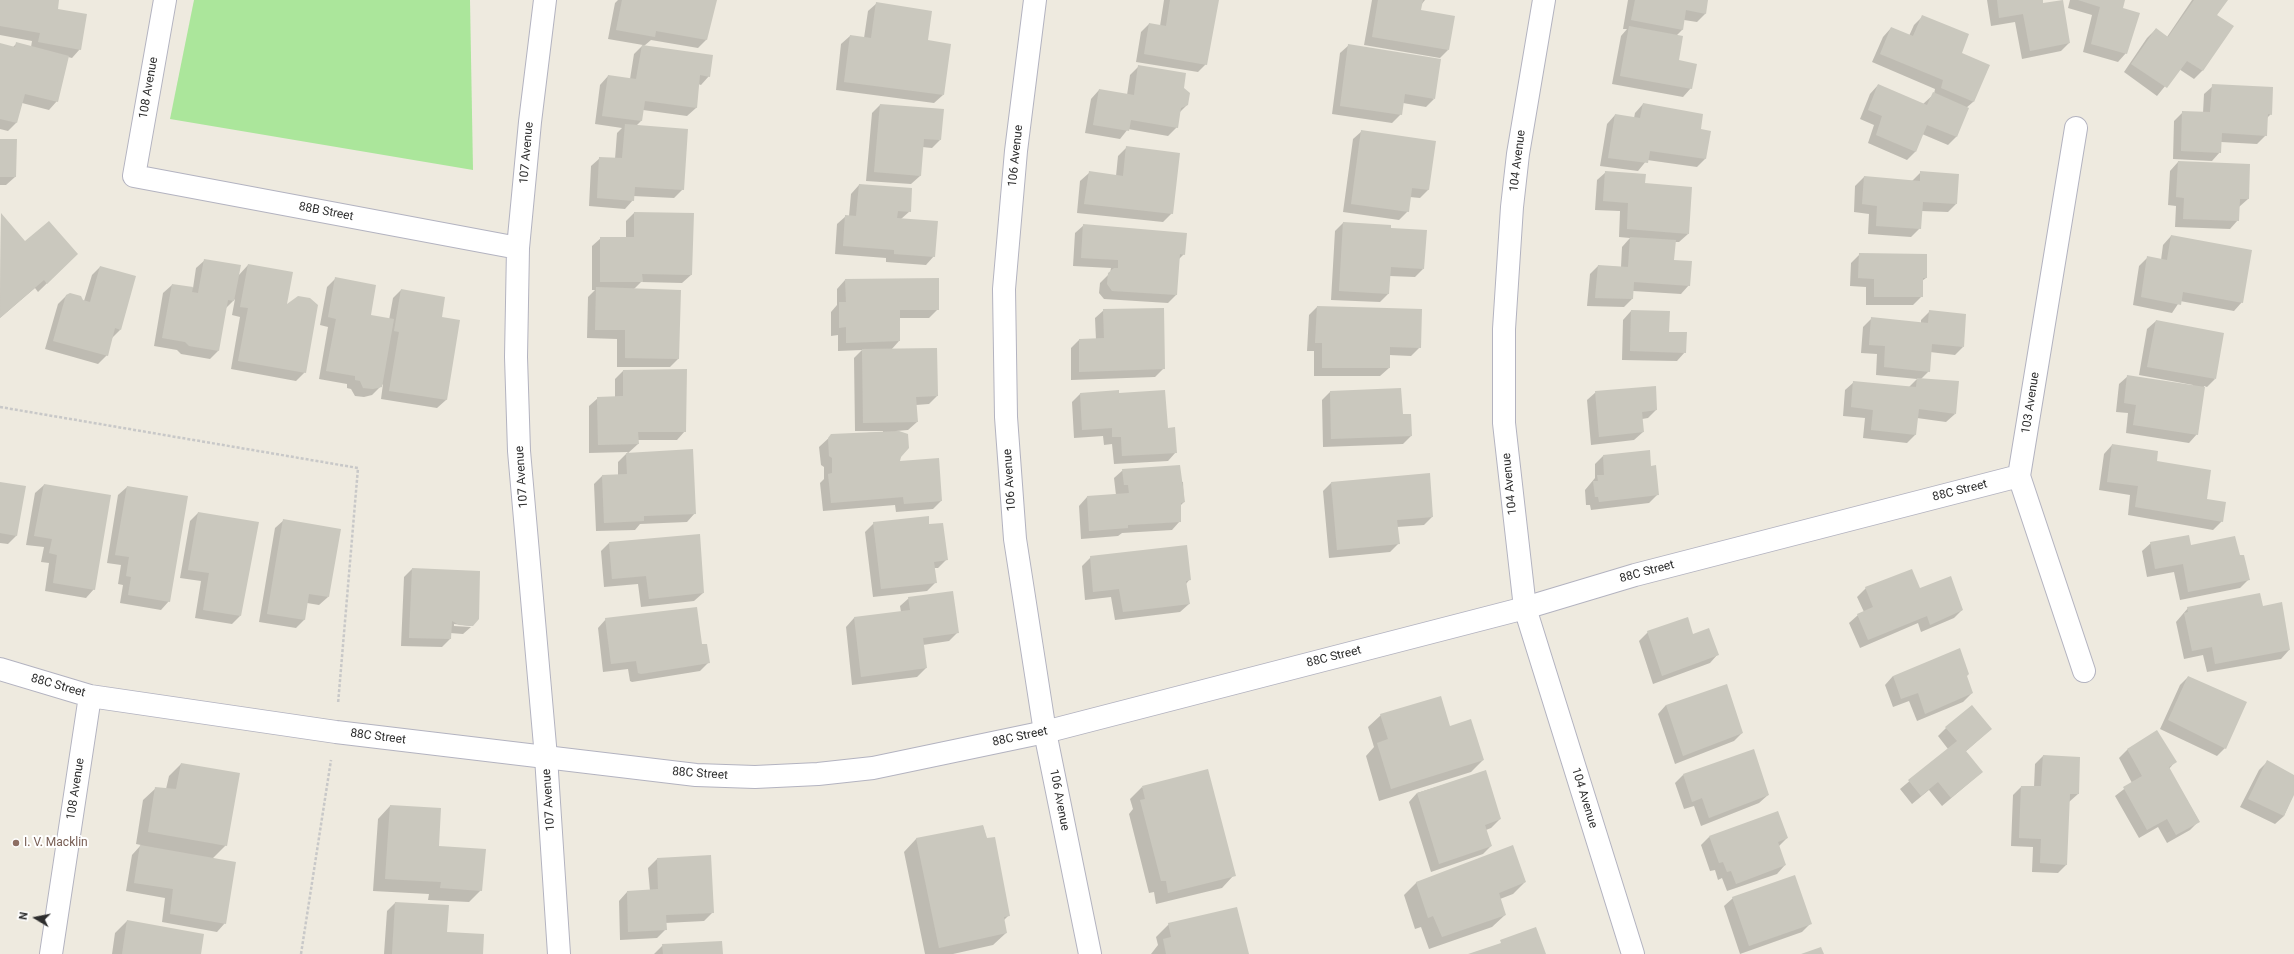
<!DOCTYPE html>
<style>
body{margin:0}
#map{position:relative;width:2294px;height:954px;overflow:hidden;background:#eeeadf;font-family:Roboto,sans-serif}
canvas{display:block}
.north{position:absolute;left:16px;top:898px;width:40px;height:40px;-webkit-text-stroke:3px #fff;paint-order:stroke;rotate:280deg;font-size:11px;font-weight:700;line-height:16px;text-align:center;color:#2d2d2d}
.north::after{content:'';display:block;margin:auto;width:14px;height:18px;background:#2d2d2d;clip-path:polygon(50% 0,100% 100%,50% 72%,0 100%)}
</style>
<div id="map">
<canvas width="2294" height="954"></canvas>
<div class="north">N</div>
</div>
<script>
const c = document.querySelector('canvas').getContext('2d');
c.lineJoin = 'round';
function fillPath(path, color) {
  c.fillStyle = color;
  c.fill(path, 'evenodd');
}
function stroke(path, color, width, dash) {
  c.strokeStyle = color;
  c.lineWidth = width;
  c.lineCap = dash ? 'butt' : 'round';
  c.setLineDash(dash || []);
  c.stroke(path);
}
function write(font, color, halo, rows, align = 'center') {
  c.font = font + ' Roboto,sans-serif';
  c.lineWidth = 4;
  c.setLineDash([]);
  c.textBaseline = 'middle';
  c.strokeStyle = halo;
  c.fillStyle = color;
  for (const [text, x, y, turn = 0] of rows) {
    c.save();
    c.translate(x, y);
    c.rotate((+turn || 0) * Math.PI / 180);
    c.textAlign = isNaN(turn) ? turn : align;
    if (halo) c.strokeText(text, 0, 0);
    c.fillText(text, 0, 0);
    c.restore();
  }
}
const green = new Path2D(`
 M194,0h276l3,170 -303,-51z`);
const shadow = new Path2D(`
 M0,0h58l-1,10 23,39 -8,9 -4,-1 -11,44 -8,9 -27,-7 -6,20 -8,8 -8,-2v-85l12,4 5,-5 14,4 1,-6 -32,-6z
 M618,0h98l-10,40 -8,8 -47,-8 -7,6 65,30 -8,9 -3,-1 -2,24 -9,8 -44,-6 -2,11 -5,5 47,63 -9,9 -41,-2v4l-8,9 -36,-3 2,-40 9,-8 15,1 2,-26 5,-5 -27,-4 5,-39 8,-9 22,3 4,-25 9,-9 -35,-6 7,-36z
 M1164,0h53l-11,64 -8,8 -62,-10 5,-30 8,-8 11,2z
 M1372,0h53l-4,5 -1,6 28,39 -8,8 -76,-13z
 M1628,0h79l-2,14 -8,8 -13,-2 -2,10 -6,6 2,25 13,27 -8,9 -71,-13 9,-48 6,-7h-4z
 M1987,0h55l1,4 26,39 -8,8 -39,8 -7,-37 -24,4z
 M2070,0h54l-3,8 5,45 -8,9 -35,-10 9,-37 -24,-7z
 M2192,0h35l-11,16 16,11 -30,44 -8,8 -15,-10 -22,27 -33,-24 23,-34 9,-9 11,8z
 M877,3l66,92 -9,8 -98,-13 5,-46 9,-8 14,2 4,-27z
 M1922,17l38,37 29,12 -16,36 -7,6 -10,29 -8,8 -26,-11 -7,18 -8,8 -39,-17 6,-18 -14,-6 10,-25 8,-9 45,19 11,-10 1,-5 -63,-27 11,-25 8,-9 18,8 5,-11z
 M1349,45l85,54 -8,8 -23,-4 -2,11 -9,9 -60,-9 8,-61z
 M1139,66l44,23 4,16 -8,8 -2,14 -9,9 -40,-7 -8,10 -35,-6 6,-34 8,-9 28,5 3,-20z
 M2213,86l58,28 -4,4 -1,17 -9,9 -36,-2 -1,10 -8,9 -39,-2 1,-38 9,-9 20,1 1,-19z
 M1643,104l57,26 9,2 -4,27 -8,8 -50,-7 -9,11 -38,-5 7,-42 8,-9 19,3 1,-5z
 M880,105l60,35 -8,8 -10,-1 -2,29 -9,8 -45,-3 6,-68z
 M1362,131l73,11 -7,48 -8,8 -10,-1 -2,14 -9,9 -56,-8 10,-73z
 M0,140l15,37 -9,8h-6z
 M1127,147l45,66 -9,9 -86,-9 3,-32 9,-8 27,3 2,-20z
 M2178,162l70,37 -9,8 -1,13 -8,9 -55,-2 1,-21 -8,-1 2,-34z
 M1606,172l38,12 44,50 -9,8h-4l-2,19 16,24 -8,9 -48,-3 -1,8 -8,8 -37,-1 3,-32 8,-8 23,1 1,-20 8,-9 -11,-1 1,-26 -25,-1 2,-30z
 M1921,172l35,32 -8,8 -27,-1 -1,17 -9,9 -43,-3 1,-20 -15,-2 1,-26 9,-9 48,4z
 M859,185l51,26 -9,8 33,37 -8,9 -40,-3v-4l-51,-4 2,-30 9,-8h3l2,-22z
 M634,213l57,62 -9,8 -41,-1 -7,7 44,70 -8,8h-53v-28l-30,-1 1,-41 7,-7h-3v-44l9,-8h25v-17z
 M1,214l24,29 52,11 -39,38 -3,-4 -35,30z
 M1343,223l47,6 33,40 -8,8 -26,-1 -1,18 -8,8 -49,-2 4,-69z
 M1084,225l100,29 -5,5 -3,36 -8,8 -64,-4 -5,-6 1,-10 10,-10 1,-5 -38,-2 2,-33z
 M2171,236l71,66 -8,9 -54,-10 -8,12 -39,-8 6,-39 9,-9 13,3 2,-15z
 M1860,254l66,24 -4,3v15l-9,9h-47v-18l-16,-1 1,-23z
 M205,260l33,16 10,-11 38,42 19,65 -9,9 -65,-12 9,-52 -8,-2 3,-16 -9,9 -8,43 -8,8 -29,-5 -4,-4 -23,-4 9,-53 9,-8 21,3 3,-20z
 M100,267l20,63 -8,8 -5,17 -9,9 -53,-15 13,-45 8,-8 18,5 8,-26z
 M336,278l34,38 19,4 4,-22 8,-8 39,28 19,3 -13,79 -9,8 -56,-9 2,-15 -11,11 -8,2 -9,-1 -4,-7 -4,-1v-4l-28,-5 9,-52 -8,-2 7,-38z
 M845,280l93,29 -9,9h-30v23l-8,9 46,46 -8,8 -13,1 1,17 -9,8 -12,1 11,4 -8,27 42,39 -8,8 -37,3 -1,-7 -72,6 -3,-28 4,-4v-12l-3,-2 -2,-18 13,-12 51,-3v-1h-28l-1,-73 8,-8 -24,1v-16l-7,1v-24l6,-7v-16z
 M1317,307l103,40 -9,9 -22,-1v13l-9,8h-66v-25h-7l2,-36z
 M1104,310l60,58 -9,9 -84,3v-32l8,-8h17l-1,-22z
 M1631,311l37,22 17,19 -8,9 -55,-1 1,-40z
 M1930,311l33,36 -8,8 -25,-3 -1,19 -8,8 34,35 -9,8 -29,-4 -2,17 -8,8 -44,-5 2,-20 -22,-2 2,-26 9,-8 55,5 8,-8 -41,-4 1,-21 -16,-1 2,-26 9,-9 49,5v-3z
 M2156,321l59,58 -8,8 -3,-1 -7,48 -8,9 -63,-10 2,-20 -12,-1 3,-28 9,-8 65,10v-1l-54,-10 8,-46z
 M623,371l62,60 -8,9h-40l1,4 -11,10 68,59 -8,9 -47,2 -5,6 -39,1 -2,-47 8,-8 16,-1v-13l10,-10 -39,1v-47l9,-8 17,-1v-18z
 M1330,392l81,44 -8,8 -80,3 -1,-47z
 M1596,392l60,18 -8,8 -6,1 1,13 -9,8 -43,5 -4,-45z
 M1080,394h38l49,35 9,23 -8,9 -54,3 -2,-20 -8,1 -1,-9 -29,2 -2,-36z
 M2112,445l44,17 50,37 16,22 -9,9 -85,-15 2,-20 -31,-5 5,-36z
 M1603,456l47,11 8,27 -9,9 -58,7 -1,-5h-4l-1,-15 10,-12v-14z
 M1123,470l60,12 1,20 -4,4v15l-8,9 -50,3 -4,3 -37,3 -2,-33 8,-9 29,-2 -2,-17z
 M0,483l16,53 -8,8 -8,-1z
 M1331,483l101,34 -8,8 -27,2 2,16 -9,9 -61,6 -6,-67z
 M44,485l66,11 -16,93 -8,9 -41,-7 4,-28 -8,-1 3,-15 -18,-2 9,-52z
 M127,487l42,114 -8,9 -41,-7 3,-18 -5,-1 3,-19 -14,-2 11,-68z
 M198,513l42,103 -8,8 -37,-6 6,-37 -21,-3 10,-57z
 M284,520l44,77 -9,8 -12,-2 -3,17 -8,8 -37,-6 16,-94z
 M874,523l55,2 18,34 -9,9h-4l2,14 -9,9 -54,6 -8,-65z
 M609,543l94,50 -9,8 -53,6 -3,-23 -34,3 -3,-36z
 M2151,543l39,3 49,11 10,22 -9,9 -60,12 -6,-28 -27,5 -5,-26z
 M1091,557l99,22 -4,5 3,20 -9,8 -65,8 -4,-23 -26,3 -3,-34z
 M412,569l66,50 -7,7 -17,-2v2l17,1 -8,7 -13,-1v6l-8,8 -41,-1 3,-69z
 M1866,588l54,2 42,20 -8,8 -33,14 -3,-9 -58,25 -11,-25 9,-8 6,-3 -7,-15z
 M909,598l49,34 -9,9 -26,4 3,23 -9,9 -65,8 -6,-58 8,-9 47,-6 -1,-6z
 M2262,607l27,43 -8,9 -74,13 -4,-17 -19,4 -8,-37 12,-14z
 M606,619l95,26 7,18 -8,8 -68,11 -2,-1 -2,-12 -25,3 -5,-44z
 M1648,632l44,3 26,19 -8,9 -57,21 -14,-43z
 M1893,676h73l6,17 -9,9 -46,19 -8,-20 -16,6 -8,-22z
 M2188,677l37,71 -8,8 -57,-27 20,-44z
 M1666,705l76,28 -8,8 -59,23 -17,-50z
 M1381,715l68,12 34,33 -12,12 -92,29 -13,-45 8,-9 -6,-20z
 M1946,728l45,1 -26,23 17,20 -40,34 -13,-16 -17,14 -12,-15 48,-40 -10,-13z
 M2157,732l18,30 -6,7 30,52 -9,9 -23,13 -9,-16 -19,11 -24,-42 17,-13 -13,-25 8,-8z
 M2043,756l36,2 -1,36 -9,8 -3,63 -8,8 -26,-1 1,-25 -22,-1 2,-51 8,-8h13l1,-23z
 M2267,762l27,14v17l-10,23 -9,8 -35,-17 19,-37z
 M181,764l45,81 -14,14 13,64 -8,9 -55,-10 3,-24 -39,-7 6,-36 9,-10 -5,-1 7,-44 13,-12 10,1 3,-13z
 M1485,772l15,47 -9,9 -5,2 5,16 -8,8 -52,18 -22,-70 8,-9z
 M1683,775l85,20 -9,8 -58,23 -7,-20 -10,3 -9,-26z
 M1142,787l92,88 -12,13 -66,16 -2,-12 -5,1 -20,-79 4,-5 -3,-10z
 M390,806l48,41 43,43 -12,12 -41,-2 1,-6 -56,-3 5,-72z
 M983,826l26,89 -6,6 3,12 -13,12 -40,9h-28l-21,-102 12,-13z
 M1709,837l78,1 -9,9 7,18 -8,9 -50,17 -5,-13 -4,2 -3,-10 -5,1 -9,-26z
 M710,856l3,56 -9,9 -39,2 1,6 -9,9 -37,2 -1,-39 8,-9 23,-1 -2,-23 9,-9z
 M1417,882h108l-12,12 -13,5 5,16 -13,12 -63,22 -8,-22 -6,2 -11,-34z
 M1733,898l77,26 -8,8 -62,22 -16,-48z
 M395,903l51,30 36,21h-98l3,-43z
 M127,921l72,33h-87l3,-21z
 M1169,924l79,30h-97l7,-9 -2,-8z
 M663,945l59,9h-68z`);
const building = new Path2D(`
 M0,0h59l-1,9 29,5 -6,36 -43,-8 2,-9 -40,-7z
 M622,0h95l-10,40 -51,-9 -1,6 -39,-7z
 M1170,0h49l-12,65 -63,-11 5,-31 17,3z
 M1378,0h45l-2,10 34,6 -6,34 -77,-13z
 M1635,0h73l-2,14 -20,-4 -3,20 -52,-10z
 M1997,0h46v3l20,-3 7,43 -40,8 -7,-37 -24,4z
 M2078,0h47l-2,8 17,5 -13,41 -36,-10 9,-37z
 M2194,0h34l-11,15 17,11 -31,45 -16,-10 -20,27 -36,-24 25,-36 12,9z
 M876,2l56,9 -4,29 23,4 -7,51 -100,-13 6,-47 21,3z
 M1922,15l47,19 -7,19 28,12 -16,37 -33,-14 2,-8 -63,-26 11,-27 22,9z
 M1629,26l54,10 -4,24 18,4 -5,25 -72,-13z
 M16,42l53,14 -11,46 -33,-8 -8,29 -17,-4v-76l15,4z
 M1348,44l93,15 -6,40 -30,-5 -3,21 -62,-9z
 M642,45l71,10 -3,22 -10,-2 -3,33 -52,-7 -3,20 -40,-5 6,-41 28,4z
 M1138,65l48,8 -2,15 6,5 -2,12 -7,3 -3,20 -47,-8 -2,11 -36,-6 6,-36 35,6z
 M1878,84l49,21 6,-13 36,16 -12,29 -30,-12 -11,27 -40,-17 6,-19 -14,-6z
 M2212,84l61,3 -1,28 -4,-1 -1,22 -45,-3 -1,20 -40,-2 1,-40 28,1z
 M1643,103l60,11 -2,15 10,2 -5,28 -56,-8 -2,12 -40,-5 7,-44 25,4z
 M880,104l64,5 -3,31 -17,-1 -3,37 -47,-4z
 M625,124l63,5 -4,61 -49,-3 -1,14 -37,-3 2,-41 23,1z
 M1361,130l75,11 -7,49 -17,-2 -3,24 -58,-8z
 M0,139h17l-1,38h-16z
 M1126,146l54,7 -7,61 -89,-10 5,-33 34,5z
 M2178,161l72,3 -1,35h-9l-1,22 -56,-2 1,-21 -8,-1z
 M1605,171l41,3 -1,9 47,4 -3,47 -62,-5 1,-26 -25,-2z
 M1920,171l39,3 -2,30 -34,-2 -2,27 -45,-3 1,-20 -15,-2 2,-28 56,5z
 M859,184l53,4 -1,24 -13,-1 -1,7 41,3 -3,36 -41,-3v-4l-51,-4 2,-31 11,1z
 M634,212l60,1 -2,62 -50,-1 1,8h-43v-45h34z
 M1,213l24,28 24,-20 29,33 -31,30 -3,-4 -44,38z
 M1343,222l48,3v3l36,2 -3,39 -33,-2 -2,27 -50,-3z
 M1083,224l104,9 -2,22 -5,-1 -3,41 -65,-4 -5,-7 1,-11 6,-5h4v-8l-37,-2z
 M2171,235l81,15 -9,53 -60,-11 -2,13 -40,-8 6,-41 20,4z
 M1630,237l46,3 -2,20 18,1 -2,25 -56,-4 -1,17 -38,-1 3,-33 30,2z
 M1859,253l68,1v24h-4v19h-49v-18l-16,-1z
 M204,259l37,6 -7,36 -6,-1 -9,51 -30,-5 -4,-4 -23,-4 10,-54 21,3 -1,5 6,1z
 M248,264l45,8 -6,32 11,-8 12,2 8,7 -12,68 -68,-12 10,-53 -8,-1z
 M100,266l36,10 -15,54 -6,-2 -7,28 -55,-15 13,-46 4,-2 11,3 2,4 7,2z
 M335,277l41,8 -5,30 23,4 -12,68 -9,2 -10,-1 -3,-7 -5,-1v-4l-29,-5 10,-52 -8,-2z
 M939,278v32h-39v31l-54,2v-16l-7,1v-26h7l-1,-23z
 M596,287l85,3 -2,69 -54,-1v-28h-30z
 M401,289l44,8 -3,20 18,3 -13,80 -58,-9 10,-59 -5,-1z
 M1317,306l105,3 -1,39 -31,-1v21h-68v-25h-7z
 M1164,308l1,61 -86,3v-33l25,-1 -1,-29z
 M1631,310l39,1 -1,21h18l-1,21 -56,-2z
 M1929,310l37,4 -2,33 -32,-3 -2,28 -46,-5 1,-21 -16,-1 2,-28 57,6z
 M2156,320l68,13 -8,46 -69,-12z
 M937,348l1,48 -22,1 2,25 -55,1 -1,-74z
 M687,369l-1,63h-48l1,12 -41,1 -1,-48 26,-1v-26z
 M2127,375l78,12 -7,48 -65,-10 3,-20 -12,-2z
 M1917,378l42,3 -3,33 -37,-5 -3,26 -45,-5 2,-20 -22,-3 2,-26 63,6z
 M1656,386l1,24 -15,2 2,20 -45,5 -4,-46z
 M1401,388l2,26h8l1,22 -81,3 -1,-48z
 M1119,390v3l46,-3 3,38 7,-1 2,26 -55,3 -1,-19h-9v-9l-30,2 -2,-37z
 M899,431l9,3 1,14 -8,9 -1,4 39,-3 3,43 -38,3 -1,-7 -72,6 -3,-29 4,-1v-15l-3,-2 -1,-18 3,-4z
 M2112,444l46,7 -1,10 54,9 -4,29 19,3 -3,20 -88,-15 3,-21 -31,-4z
 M693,449l3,65 -52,2v5l-40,2 -2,-48 25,-1 -1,-21z
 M1650,450l1,16 5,-1 3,30 -60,7 -1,-5h-3l-2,-16h5l-1,-6h7l-1,-20z
 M1180,465l5,37 -4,1v19l-53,3v3l-39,3 -2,-35 42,-3 -1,-8h-4l-2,-16z
 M1430,473l3,44 -36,3 3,24 -63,6 -6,-68z
 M0,482l26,4 -9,50 -17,-3z
 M44,484l67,11 -16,95 -42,-7 4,-28 -8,-2 3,-14 -18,-3z
 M127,486l61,10 -18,106 -42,-7 3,-18 -5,-1 3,-19 -14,-2z
 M198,512l61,10 -18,94 -38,-6 6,-37 -21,-3z
 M929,516v8l14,-1 5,37 -14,2 3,21 -56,6 -8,-67z
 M283,519l58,10 -12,68 -20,-3 -4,26 -38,-6z
 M700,534l4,59 -55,6 -3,-23 -34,3 -3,-37z
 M2189,535l2,10 44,-9 5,19h4l6,25 -62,12 -5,-28 -28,5 -5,-27z
 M1187,545l4,35 -5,1 4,23 -67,8 -4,-23 -26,3 -3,-36z
 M412,568l68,3 -1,48 -6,7 -14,-1 -7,-4 -1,18 -42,-1z
 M1912,569l8,19 31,-12 12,34 -33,15 -3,-9 -59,24 -11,-26 16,-7 -8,-20z
 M953,591l6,42 -36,5 4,30 -66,9 -7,-60 56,-7 -2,-13z
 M2260,593l3,13 19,-4 8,48 -75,14 -3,-17 -20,4 -8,-38 4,-1 -1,-5z
 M697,607l5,37h5l3,19 -69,11 -3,-1 -2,-12 -25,3 -6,-46z
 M1688,617l5,17 16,-6 10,27 -57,21 -15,-45z
 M1960,648l9,26 -2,2 6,17 -48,21 -7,-21 -17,6 -8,-23z
 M2188,676l59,26 -21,47 -58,-29z
 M1727,684l16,49 -60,23 -17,-51z
 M1441,696l9,30 21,-7 13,41 -93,29 -14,-46 11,-4 -8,-25z
 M1972,705l20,24 -26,22 17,21 -32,26 -13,-16 -17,14 -13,-16 49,-39 -12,-14z
 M2157,730l20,32 -8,5 31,55 -24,13 -9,-16 -20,11 -24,-43 19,-11 -15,-27z
 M1754,749l15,46 -60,23 -7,-20 -10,4 -9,-28z
 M2043,755l37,2 -1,37h-9l-3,71 -27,-2 1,-24 -22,-1 2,-52h20z
 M2267,760l27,15v20l-10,21 -36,-17z
 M181,763l59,10 -13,73 -79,-14 7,-45 21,2z
 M1208,769l28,107 -68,17 -2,-12h-5l-21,-81 5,-1 -3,-13z
 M1486,770l15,49 -16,6 7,21 -53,18 -22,-71z
 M390,805l51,3 -2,38 47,3 -4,42 -42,-3 1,-6 -56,-3z
 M1778,811l10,27 -10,4 8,23 -50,19 -5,-13 -4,1 -4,-10 -4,1 -10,-27z
 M983,825l4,13 8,-1 15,79 -6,1 3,16 -68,15 -23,-110z
 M140,845l96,17 -10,62 -56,-10 3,-25 -39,-6z
 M1513,845l13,37 -27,11 7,22 -64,22 -9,-21 -5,2 -12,-36z
 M711,855l3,58 -48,2 1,15 -39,2 -1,-41 31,-2 -1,-31z
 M1795,875l17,49 -63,22 -17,-49z
 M395,902l54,3 -2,27 37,2 -1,20h-91z
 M1237,907l12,47h-83l-3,-15 8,-2 -3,-14z
 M127,920l77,14 -3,20h-79z
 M1536,927l10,27h-78l33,-11 -1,-3z
 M722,941l1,13h-60l-1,-10z
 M1821,947l3,7h-23z`);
const path = new Path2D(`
 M0,407l358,61 -20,236
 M301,954l30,-194`);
const minor = new Path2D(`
 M165,0l-31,176 384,72
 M545,0l-15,122 -12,126 -2,109 3,94 27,306 13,197
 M1035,0l-19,151 -12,138 2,128 9,122 30,193 45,222
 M2076,128l-57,348 65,195
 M1525,608l110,-33 384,-99`);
const tertiary = new Path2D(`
 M1544,0l-26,154 -6,53 -8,122v94l21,185 108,346
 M0,669l90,27 246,36 360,43 59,2 63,-3 55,-6 172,-36 480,-124
 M51,954l39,-258`);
const markers = [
 [16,843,4,"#8d6e63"]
];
const streetNames = [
 ["108 Avenue",149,88,-80],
 ["107 Avenue",527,153,-85],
 ["106 Avenue",1016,156,-84],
 ["104 Avenue",1518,161,-83],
 ["88B Street",326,212,11],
 ["103 Avenue",2031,403,-81],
 ["107 Avenue",522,477,-94],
 ["106 Avenue",1010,480,-94],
 ["104 Avenue",1510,484,-96],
 ["88C Street",1960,491,-14],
 ["88C Street",1647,572,-15],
 ["88C Street",1334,657,-14],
 ["88C Street",58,686,16],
 ["88C Street",378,737,7],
 ["88C Street",1020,737,-12],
 ["88C Street",700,774,4],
 ["108 Avenue",76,789,-81],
 ["104 Avenue",1584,798,73],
 ["107 Avenue",549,800,-94],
 ["106 Avenue",1059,800,79]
];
const educationNames = [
 ["I. V. Macklin",24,843]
];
fillPath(green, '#abe69b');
fillPath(shadow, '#0003');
fillPath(building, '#cac8be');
stroke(minor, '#b3b3c0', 24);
stroke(tertiary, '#b3b3c0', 24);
stroke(path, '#c8c8c8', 2.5, [3, 2]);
stroke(minor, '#fff', 22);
stroke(tertiary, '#fff', 22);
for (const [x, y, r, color] of markers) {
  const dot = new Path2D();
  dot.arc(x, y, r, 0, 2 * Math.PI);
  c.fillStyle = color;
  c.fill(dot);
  stroke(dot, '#fff', 1.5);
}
write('12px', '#2d2d2d', '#fff', streetNames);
write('12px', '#785e54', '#fff', educationNames, 'left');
</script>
